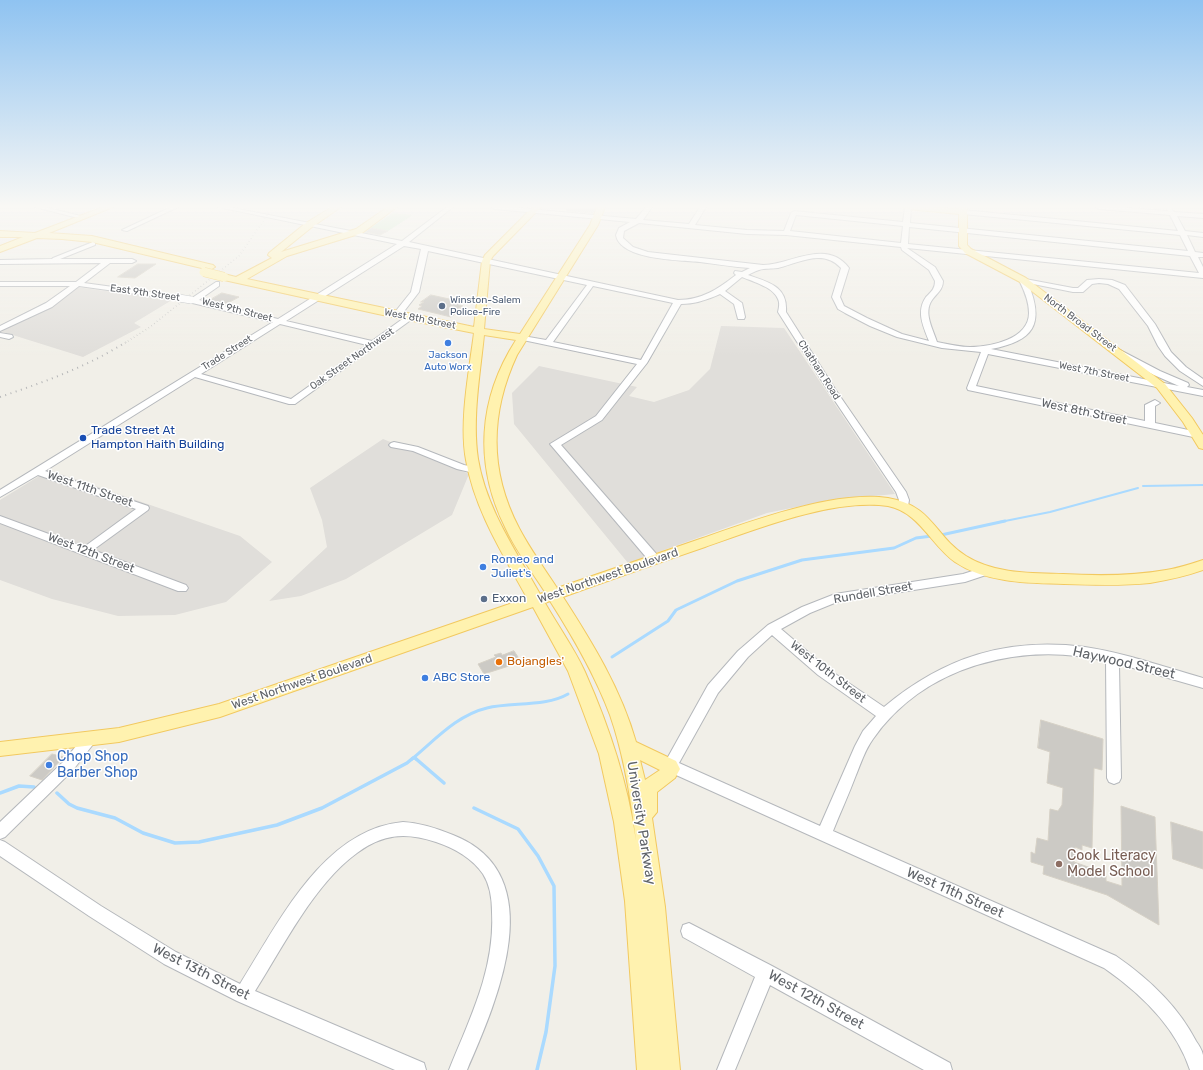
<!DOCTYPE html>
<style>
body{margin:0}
canvas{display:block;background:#f1efe8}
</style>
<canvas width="1203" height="1070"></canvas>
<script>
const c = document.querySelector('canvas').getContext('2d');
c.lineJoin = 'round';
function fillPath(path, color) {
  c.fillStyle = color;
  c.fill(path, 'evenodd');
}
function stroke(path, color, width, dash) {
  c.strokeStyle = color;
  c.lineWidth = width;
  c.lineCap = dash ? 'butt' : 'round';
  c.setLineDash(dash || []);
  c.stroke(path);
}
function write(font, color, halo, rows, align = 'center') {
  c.font = font + ' Rubik,sans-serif';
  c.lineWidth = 3;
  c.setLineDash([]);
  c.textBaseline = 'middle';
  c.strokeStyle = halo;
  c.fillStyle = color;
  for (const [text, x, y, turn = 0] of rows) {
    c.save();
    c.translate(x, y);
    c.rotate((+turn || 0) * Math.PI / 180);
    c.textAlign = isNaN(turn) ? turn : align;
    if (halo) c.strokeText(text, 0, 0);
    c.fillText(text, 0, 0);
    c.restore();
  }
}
const industrial = new Path2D(`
 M76,287l96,13 -38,23 7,4 -58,30 -83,-26z
 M721,326l63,2 111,166 -64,6 -64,13 -139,50 -114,-139 -2,-31 27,-27 98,21 -8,9 25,6 35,-12 21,-21z
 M383,439l86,35 -17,41 -106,64 -45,17 -32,5 58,-54 -5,-27 -12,-32z
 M49,470l191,66 32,26 -46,40 -51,13 -57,1 -66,-17 -52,-19v-80z`);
const green = new Path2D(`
 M393,213l20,2 -25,16 -18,-3z`);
const streamFar2 = new Path2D(`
 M1143,486l60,-1
 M1000,522l50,-10 88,-24`);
const streamFar1 = new Path2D(`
 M941,535l64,-14
 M612,657l56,-36 8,-11 61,-29 65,-21 92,-12 22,-10 16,-2
 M414,757l2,2
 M412,759c23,-19 45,-44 75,-51 24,-6 59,-1 81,-14`);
const stream = new Path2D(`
 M415,758l29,25
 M0,793l19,-7 15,1
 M57,793l12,11 8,4 38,10 28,15 32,10 24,-1 78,-17 45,-17 85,-45 6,-5
 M474,808l44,21 20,27 16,30 1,80 -9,66 -9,38`);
const building = new Path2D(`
 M567,207h29l-3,6 -26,-2z
 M371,228l17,3 -8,4 -15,-3z
 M138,264h18l-21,14 -17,-1z
 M222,293l17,4 -13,7 -16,-4z
 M431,295l32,7 -4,3 4,1 -4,2 3,1 -11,8 -33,-8 4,-3 -3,-1 5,-3h-3z
 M514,651l6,9 -12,4 1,2 -25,8 -6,-10 18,-7 -2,-2 7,-2 1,2z
 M1041,720l62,19 -1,31 -8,-2 -2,80 -10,-3v5l-7,-3 -1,15 17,6 15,8v5l16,5 -1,-80 34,11 4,108 -52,-30 -64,-21 1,-8 -13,-4v-10l4,2 2,-16 11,3 2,-32 8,2 4,-6 1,-17 -16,-5 3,-31 -12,-4z
 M52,754l12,3 -22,23 -12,-4z
 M1171,822l32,10v37l-30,-10z`);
const minor = new Path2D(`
 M35,207h9l41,10 -3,2z
 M171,207h7l-51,24 -5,-1z
 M218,207h10l174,34 45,-34h6l-44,35 269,58c24,0 40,-11 58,-25l-2,-2 1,-2 7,1 8,-4c-17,-1 -33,-4 -50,-6 -20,-2 -80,-2 -84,-27l3,-7 11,-6 -135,-13 -3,-2h17l127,12 10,-12h6l-9,13 46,4 11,-17h6l-11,18 52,5 37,1 7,-18 3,-2 109,11 2,-15h6l-1,16 278,28 -8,-16 -217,-21 -3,-2 3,-2 215,21 -8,-16 -71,-6 -3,-2h19l53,4 -1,-2 3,-2 4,5 29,2v4l-26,-2 8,15 18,2v4l-16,-2 8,17 8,1v4h-5l5,10v11l-296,-30 28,19 8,14c0,9 -6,12 -11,19 -9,13 1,29 5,42l5,1c10,2 19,4 28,4 21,0 59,-8 59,-34 0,-12 -5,-23 -10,-33l1,-2 53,10h5l9,-8 12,-1 13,1 13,5 30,39 16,28 15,15 17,12v7l-23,-15 -15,-15 -7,-10 -10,-20 -29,-37 -11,-5 -9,-1 -7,1 -9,8h-10l-45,-9c17,41 6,58 -37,66l188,37 -25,-11 -37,-20 -1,-2 4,-3 40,21 28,12 1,2 -2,2 16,3v6l-215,-42 -12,32 169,35v-16l10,-5 5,3 -5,3v17l43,9 5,3 -5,3 -230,-48 -1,-2 14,-36 -39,-4 -45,-11 -27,-11 -25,-13 -7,-4 -6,-12 9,-29c-18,-20 -43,-5 -63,0 -6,1 -13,0 -19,2 -4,1 -7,3 -11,5 20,7 40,11 38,37l49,77 71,103 3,8 -1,6 -5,3 -5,-3 1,-6 -3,-8 -69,-103 -49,-77c1,-4 2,-9 0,-13 -5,-12 -24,-17 -36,-22l-17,14 17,12 3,14 -1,2h-6l-4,-15 -14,-10c-13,6 -26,10 -39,10l-34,59 -45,57 -41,25 98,112 2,3 -2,3h-8l-101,-119 46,-28 41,-52 -114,-24 -4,-2 4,-2 23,4 41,-55 -159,-34 -9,41 -17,22h-3l-4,-2 16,-20 10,-43 -17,-3 -118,75 86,20 36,-26h3l4,2 -120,87h-6l-94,-27 -150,94 103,35 1,2 -1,2 -55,40 93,35 2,3 -2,3h-8l-178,-68v-7l84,31 52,-38 -98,-34 -38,22v-7l273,-168 -85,-20v-4h4l24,-16h3v4l-20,14 79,19 119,-75zM796,215l107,11 -2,17 -111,-12zM639,223l108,11 39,1 115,12 1,3 27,20 6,11c0,8 -4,11 -9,16 -10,14 -3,29 3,44l-27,-7 -35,-16 -23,-12 -4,-9 9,-29c-23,-30 -59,-3 -86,-3l-115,-13 -15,-5 -10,-9 1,-7zM909,227l281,29 9,17 -291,-29zM593,286l80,17 -32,57 -88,-18zM280,324l87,21 -76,54 -90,-25z
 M93,242l2,1v2l-35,14h72l4,2 -4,2h-22l-26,20 95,13 4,2 -4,2 -100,-14 -27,21 -52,24v-5l46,-23 24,-17h-70v-4h76l25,-19 -101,1v-4l52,-1 1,-1z
 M0,333l12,2 1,2 -4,2 -9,-2z
 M394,442l24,5 46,18 14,3 1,2 -5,3 -17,-4 -44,-18 -22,-4 -2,-2 2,-2z
 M985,567l4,1 2,3 -2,3 -24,8 -128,20 -27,11 -29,16 47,40 56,38c60,-50 123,-70 201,-60 40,6 79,20 118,31v10l-84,-24 2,114 -2,4 -5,2 -5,-2 -2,-4 -1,-117c-85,-20 -182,5 -233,78 -8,11 -12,24 -17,36 -7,19 -16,38 -23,56l283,125c32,22 62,50 80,85 3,4 6,9 7,14 0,4 0,10 0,15h-13c-14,-43 -50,-77 -86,-102l-439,-198 -2,-4 45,-81 30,-34 30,-26 34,-18 33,-13 128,-20zM772,635l46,40 58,41 -13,15 -8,15 -35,80 -141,-63 39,-70 30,-36z
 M91,732l5,2 2,4 -25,32 -68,67 -5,2v-17l63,-60 23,-28z
 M403,822c17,1 33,6 50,13 100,39 44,166 14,235h-18c21,-52 46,-101 43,-158 0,-13 -2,-27 -9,-38 -11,-16 -29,-26 -47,-32 -31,-10 -53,-8 -79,11 -43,31 -74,94 -102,138l169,72 2,7h-31l-158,-69 -73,-37 -75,-48 -89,-60v-16l5,2 96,64 75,46 64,32c38,-60 83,-155 163,-162z
 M689,923l83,43 178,97 2,7h-28l-154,-85 -35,85h-18l38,-93 -72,-40 -2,-6 2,-6z`);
const major = new Path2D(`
 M103,207h10l-64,26 43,3 121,29 2,2 -5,3 -118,-28 -30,-3 -25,-1 -37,14v-6l23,-9h-23v-6l35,2z
 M332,207h9l-29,20 -31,25 75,-23 32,-22h9l-35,26 -75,23 -40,23 227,48 8,-66 3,-6 48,-48h8l-48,49 -3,5 -6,68 36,5 70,-109 7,-18h8l-7,18 -81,130c-27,58 -28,116 2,173 11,21 25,40 38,60 47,-16 94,-32 140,-48 52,-18 137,-50 191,-42 46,8 45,37 78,58 29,18 65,17 97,18 35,2 69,2 103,-4 13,-2 25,-6 37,-10v10c-17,6 -35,10 -53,13 -29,3 -57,2 -86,1 -36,-1 -78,-1 -109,-22 -24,-17 -36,-50 -67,-56 -54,-8 -132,23 -183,41 -47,16 -95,33 -142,50 29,45 58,92 73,145l40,19 4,8 -5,9 -18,14v20l-5,6 13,89 15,163h-43l-12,-169 -11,-79 -15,-68 -31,-83 -35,-64 -313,110 -101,25 -119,14v-14l119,-14 100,-24 308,-106c-24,-44 -52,-87 -61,-138 -7,-38 3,-88 8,-127l-96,-19 -154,-34 -5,-3 5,-3 12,3 36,-19 -4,-3 1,-2 37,-30zM484,335l32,5c-38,59 -42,124 -11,187 10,22 27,45 40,65l-5,2c-24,-43 -54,-86 -62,-135 -6,-41 2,-84 6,-124zM550,601c23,36 45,74 60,114 14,40 21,84 26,126 -8,-58 -27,-115 -51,-169 -11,-24 -27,-46 -40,-69zM640,760l20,10 -15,10z
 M903,207h25l31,2v-2h8v38l4,4 55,29 139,106 27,34 11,17v14l-4,-1 -16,-26 -26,-34 -137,-106 -55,-29 -6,-7v-32l-52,-5z`);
const railFar1 = new Path2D(`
 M125,343l25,-16 89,-71 34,-49`);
const rail = new Path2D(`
 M0,397c44,-15 87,-30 126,-55`);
const minorBridge = new Path2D(`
 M179,298l12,2`);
const majorBridge = new Path2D(`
 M204,272l20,5`);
const markers = [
 [442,306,4,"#5c6f8a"],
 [448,343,4,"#3f7fe0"],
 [83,438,4,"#1a4fb4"],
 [483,567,4,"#3f7fe0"],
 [484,599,4,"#5c6f8a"],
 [499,662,4,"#e8710a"],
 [425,678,4,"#3f7fe0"],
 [49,765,4,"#3f7fe0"],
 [1059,864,4,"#8d6e63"]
];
const farStreetnames = [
 ["East 9th Street",145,293,8],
 ["West 9th Street",237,310,14],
 ["West 8th Street",420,319,11],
 ["North Broad Street",1080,323,37],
 ["Trade Street",227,353,-32],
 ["Oak Street Northwest",352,359,-35],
 ["Chatham Road",819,370,57],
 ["West 7th Street",1094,372,11]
];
const farServicenames = [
 ["Winston-Salem",450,300],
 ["Police-Fire",450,312]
];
const farShopnames = [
 ["Jackson",448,355],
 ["Auto Worx",448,367]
];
const streetNames = [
 ["West 8th Street",1084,412,12],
 ["West 11th Street",90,489,19],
 ["West 12th Street",91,553,21],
 ["West Northwest Boulevard",608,576,-19],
 ["Rundell Street",873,593,-10],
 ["West 10th Street",828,672,38],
 ["West Northwest Boulevard",302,682,-19]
];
const transitNames = [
 ["Trade Street At",91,431],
 ["Hampton Haith Building",91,445]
];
const shopNames = [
 ["Romeo and",491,560],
 ["Juliet's",491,574],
 ["ABC Store",433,678]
];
const serviceNames = [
 ["Exxon",492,599]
];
const foodNames = [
 ["Bojangles'",507,662]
];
const nearStreetnames = [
 ["Haywood Street",1124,663,13],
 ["University Parkway",641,823,81],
 ["West 11th Street",955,893,24],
 ["West 13th Street",201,972,27],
 ["West 12th Street",816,1000,29]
];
const nearShopnames = [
 ["Chop Shop",57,757],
 ["Barber Shop",57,773]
];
const nearEducationnames = [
 ["Cook Literacy",1067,856],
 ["Model School",1067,872]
];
fillPath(industrial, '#e0deda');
fillPath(green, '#c5e8c5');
stroke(streamFar2, '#aadaff', 2);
stroke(streamFar1, '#aadaff', 3);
stroke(stream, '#aadaff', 3.5);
fillPath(building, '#cccac5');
stroke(building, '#d6d1c6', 1);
stroke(minor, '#b5b8bc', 2);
stroke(major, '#f2c960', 2);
fillPath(minor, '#fff');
fillPath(major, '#fff2af');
stroke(railFar1, '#b6b7b8', 1.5, [0.5, 3]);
stroke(rail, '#b6b7b8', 2, [1, 4.5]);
stroke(minorBridge, '#b5b8bc', 8, []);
stroke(majorBridge, '#f2c960', 10, []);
stroke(minorBridge, '#fff', 7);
stroke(majorBridge, '#fff2af', 9);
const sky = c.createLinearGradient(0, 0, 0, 356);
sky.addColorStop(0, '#8fc3f1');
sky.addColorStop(0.58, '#f9f8f5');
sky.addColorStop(1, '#f9f8f500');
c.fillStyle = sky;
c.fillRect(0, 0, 1203, 356);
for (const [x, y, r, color] of markers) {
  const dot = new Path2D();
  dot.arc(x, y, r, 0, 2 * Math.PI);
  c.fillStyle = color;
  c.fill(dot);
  stroke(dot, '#fff', 1.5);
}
write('10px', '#5f6368', '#fff', farStreetnames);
write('10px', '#4e5e75', '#fff', farServicenames, 'left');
write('10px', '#366cbe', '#fff', farShopnames);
write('12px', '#5f6368', '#fff', streetNames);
write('12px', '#164399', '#fff', transitNames, 'left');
write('12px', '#366cbe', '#fff', shopNames, 'left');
write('12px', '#4e5e75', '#fff', serviceNames, 'left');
write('12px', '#c56008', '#fff', foodNames, 'left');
write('14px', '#5f6368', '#fff', nearStreetnames);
write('14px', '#366cbe', '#fff', nearShopnames, 'left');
write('14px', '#785e54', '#fff', nearEducationnames, 'left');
</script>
